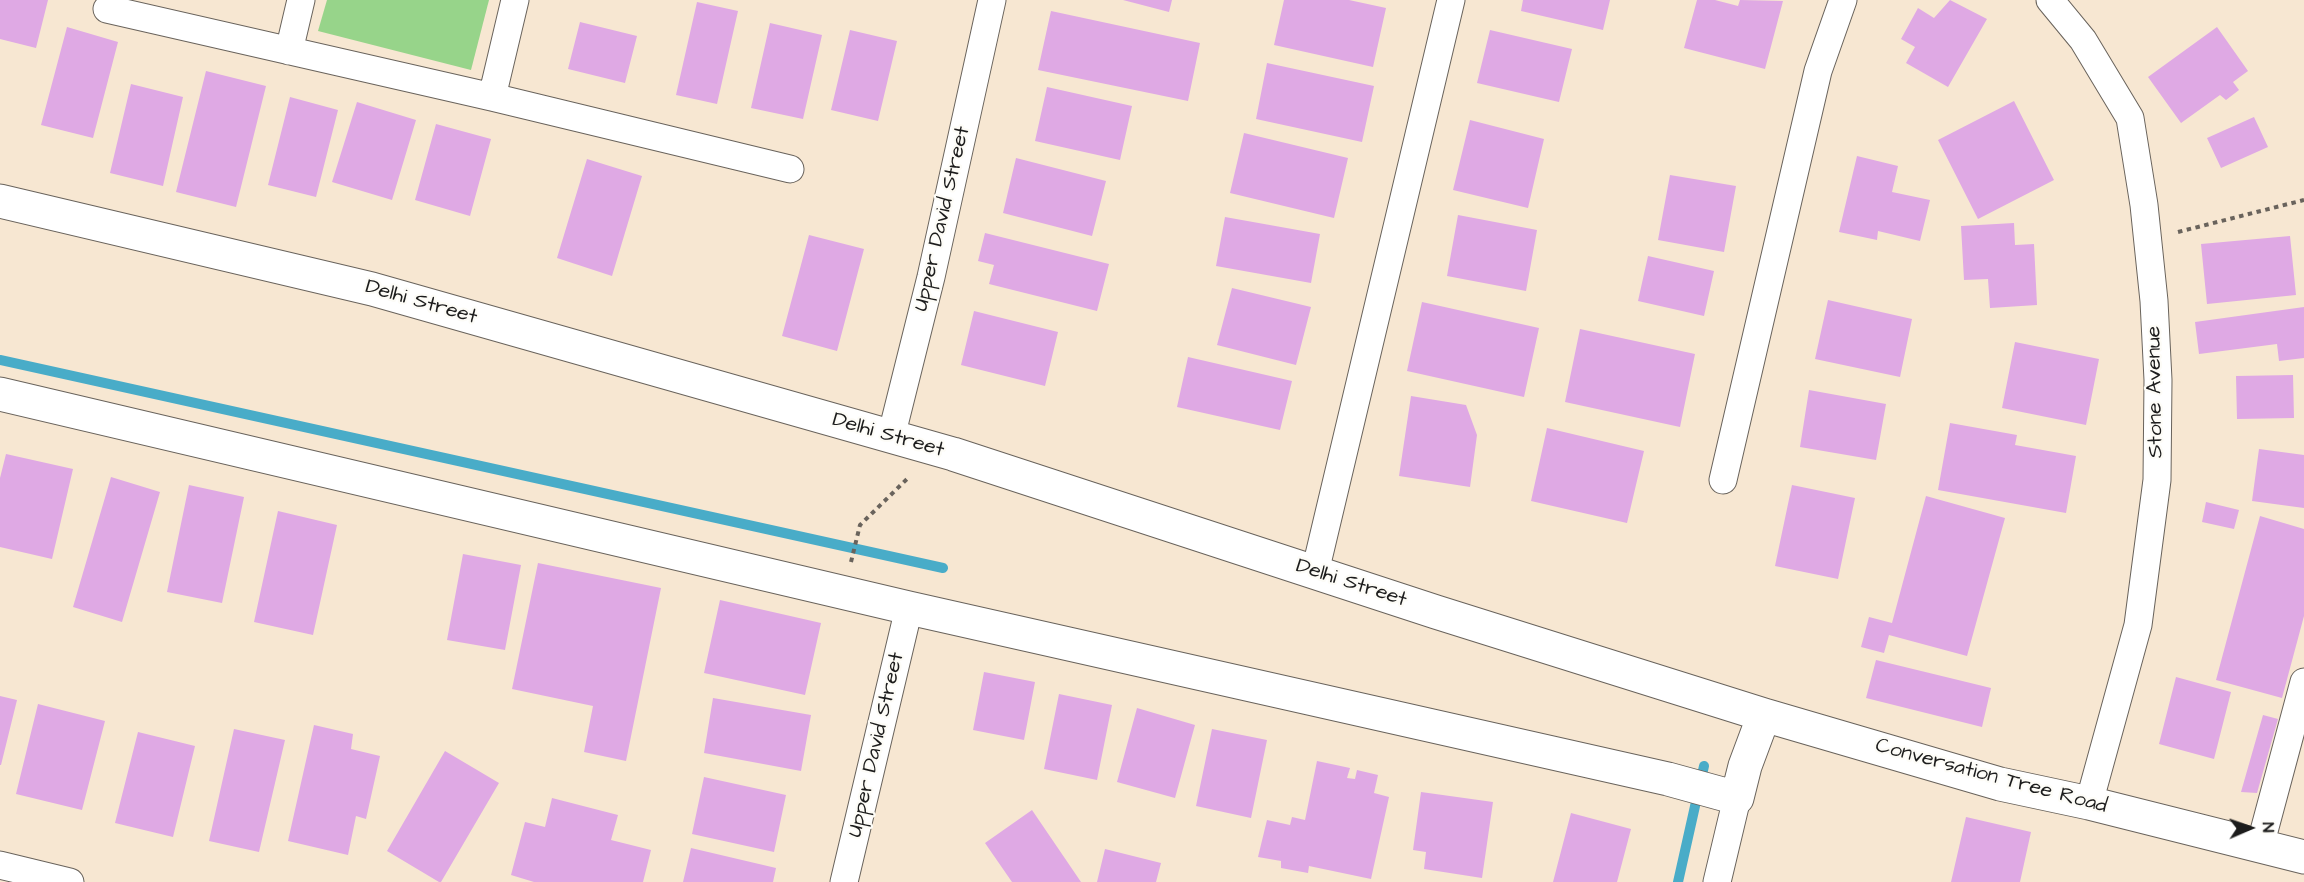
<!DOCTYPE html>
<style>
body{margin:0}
#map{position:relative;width:2304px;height:882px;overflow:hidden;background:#f7e7d2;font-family:"Architects Daughter",sans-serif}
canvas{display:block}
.north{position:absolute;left:2220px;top:798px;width:60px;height:60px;-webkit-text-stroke:4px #fdfcf7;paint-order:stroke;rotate:88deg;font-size:16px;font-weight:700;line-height:24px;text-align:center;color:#1c1c1c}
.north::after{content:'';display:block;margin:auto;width:21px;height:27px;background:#1c1c1c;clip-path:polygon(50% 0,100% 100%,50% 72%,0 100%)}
</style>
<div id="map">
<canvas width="2304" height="882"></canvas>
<div class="north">N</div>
</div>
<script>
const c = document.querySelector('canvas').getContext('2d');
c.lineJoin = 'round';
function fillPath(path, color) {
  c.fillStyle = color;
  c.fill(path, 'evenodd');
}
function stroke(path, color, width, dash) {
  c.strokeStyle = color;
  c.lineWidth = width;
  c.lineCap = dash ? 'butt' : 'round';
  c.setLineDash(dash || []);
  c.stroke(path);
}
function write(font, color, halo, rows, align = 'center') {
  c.font = font + ' "Architects Daughter",sans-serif';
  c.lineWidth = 4.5;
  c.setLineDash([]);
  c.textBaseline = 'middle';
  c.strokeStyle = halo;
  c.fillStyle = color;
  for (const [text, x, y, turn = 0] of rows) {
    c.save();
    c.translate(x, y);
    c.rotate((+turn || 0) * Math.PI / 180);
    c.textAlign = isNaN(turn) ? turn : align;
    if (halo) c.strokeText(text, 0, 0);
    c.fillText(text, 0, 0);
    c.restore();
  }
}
const green = new Path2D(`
 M327,0h162l-18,70 -153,-39z`);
const stream = new Path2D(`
 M0,360l943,208
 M1678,882l26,-116`);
const building = new Path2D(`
 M0,0h48l-12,48 -36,-9z
 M1123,0h49l-3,12z
 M1284,0h65l37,8 -13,59 -99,-22z
 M1523,0h87l-7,30 -82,-19z
 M1697,0h18l23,6 2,-6 43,1 -18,68 -81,-21z
 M1950,0l37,19 -39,68 -42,-24 9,-16 -14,-8 17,-31 16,10z
 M697,2l41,9 -21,93 -41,-9z
 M1051,11l149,32 -12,58 -150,-31z
 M580,22l57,14 -12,47 -57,-14z
 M770,23l52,12 -19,84 -52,-11z
 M67,27l51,15 -25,96 -52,-13z
 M2217,27l31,44 -15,11 6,8 -13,10 -6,-5 -39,28 -33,-46z
 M850,30l47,11 -19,80 -47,-11z
 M1490,30l82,19 -13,53 -82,-19z
 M1267,63l107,23 -12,56 -106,-23z
 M206,71l60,15 -30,121 -60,-15z
 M131,84l52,13 -20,89 -53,-13z
 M1047,87l85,19 -12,54 -85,-19z
 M290,97l48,13 -22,87 -48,-12z
 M2014,101l40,79 -76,39 -40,-79z
 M357,102l59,18 -24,80 -60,-18z
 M2254,117l14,30 -47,21 -14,-30z
 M1470,120l74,19 -16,69 -75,-18z
 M436,124l55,15 -21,77 -55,-16z
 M1244,133l104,25 -14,60 -104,-25z
 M1857,156l41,10 -6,26 38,8 -10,41 -42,-10 -1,9 -38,-8z
 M1016,158l90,23 -14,55 -89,-23z
 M587,159l55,17 -30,100 -55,-18z
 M1670,175l66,11 -12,66 -66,-12z
 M1458,215l79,15 -11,61 -79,-15z
 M1225,217l95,17 -9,49 -95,-17z
 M2014,223l1,22 19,-1 3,61 -47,3 -2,-29 -24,1 -3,-54z
 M985,233l124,31 -12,47 -108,-27 5,-19 -16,-4z
 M809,235l55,14 -27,102 -55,-15z
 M2290,236l6,59 -89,9 -6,-60z
 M1648,256l66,15 -10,45 -66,-15z
 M1232,288l79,19 -15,58 -79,-20z
 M1828,300l84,19 -12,58 -85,-18z
 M1422,302l117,26 -15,69 -117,-26z
 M2304,307v51l-25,3 -2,-17 -78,10 -4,-32z
 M974,311l84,21 -13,54 -84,-21z
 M1580,329l115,25 -15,73 -115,-25z
 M2015,342l84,17 -13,66 -84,-17z
 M1188,357l104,24 -12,49 -103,-23z
 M2293,375l1,43 -57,1 -1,-43z
 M1809,390l77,14 -10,56 -76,-13z
 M1411,396l55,9 11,30 -7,52 -71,-11z
 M1950,423l67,12 -2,10 61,11 -10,57 -128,-23z
 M1547,428l97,23 -17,72 -96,-22z
 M2259,449l45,6v53l-52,-7z
 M6,454l67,15 -21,90 -52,-12v-69z
 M111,477l49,15 -38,130 -49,-15z
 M189,485l55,12 -22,106 -55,-11z
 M1792,485l63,13 -17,81 -63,-13z
 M1926,496l79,22 -38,138 -78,-21 -5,18 -23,-6 8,-30 23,6z
 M2206,502l33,8 -5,19 -32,-7z
 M278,511l59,14 -24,110 -59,-13z
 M2260,516l44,13v87l-22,82 -66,-18z
 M463,554l58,11 -16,85 -58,-10z
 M538,563l123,25 -35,173 -42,-9 9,-46 -81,-17z
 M720,600l101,23 -16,72 -101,-22z
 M1876,660l115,28 -9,39 -116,-29z
 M984,672l51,10 -11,58 -51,-10z
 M2176,677l55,15 -17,67 -55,-15z
 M1059,694l53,11 -15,75 -53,-11z
 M0,696l17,4 -16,65h-1z
 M713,698l98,17 -10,56 -97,-18z
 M38,704l67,17 -23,89 -66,-16z
 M1137,708l58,17 -20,73 -58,-16z
 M2263,715l15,4 -21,74 -16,-1z
 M314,725l39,9 -2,15 29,7 -14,63 -10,-3 -8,39 -60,-14z
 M234,729l51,11 -26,112 -50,-11z
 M1212,729l55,11 -16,78 -55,-12z
 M138,732l57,14 -22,91 -58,-14z
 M445,751l54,32 -58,99h-2l-52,-31z
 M1317,761l33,7 -3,10 8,1 2,-9 21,5 -4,18 15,4 -18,82 -62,-13 -1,7 -27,-5v-7l-23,-4 9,-37 23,5 2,-8 13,3z
 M704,777l82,18 -12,57 -82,-18z
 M1421,792l72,10 -11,76 -58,-9 2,-17 -13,-2z
 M552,798l66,17 -7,25 40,10 -8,32h-109l-23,-7 14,-53 20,5z
 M1032,810l49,72h-69l-27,-39z
 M1571,813l60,16 -14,53h-64z
 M1966,817l65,15 -11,50h-69z
 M691,848l85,20 -3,14h-90z
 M1105,849l56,14 -5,19h-59z`);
const path = new Path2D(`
 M2178,232l126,-32
 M851,562l9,-37 49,-48`);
const minor = new Path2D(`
 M2050,0l33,40 47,78 14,87 10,96 4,79 -1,100 -19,145 -49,178
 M107,9l385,88 298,72
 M289,51l12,-51
 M492,97l23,-97
 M891,437l40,-160 61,-277
 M1723,480l95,-409 25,-71
 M1315,572l136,-572
 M2260,846l44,-164
 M0,865l70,17
 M844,882l65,-274
 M1717,882l20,-84`);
const tertiary = new Path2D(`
 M0,201l372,88 581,165 483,158 328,103 236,69 89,19 215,54
 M0,394l909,214 759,171 69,19 8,-32 19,-51`);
const streetNames = [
 ["Upper David Street",943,219,-77],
 ["Delhi Street",421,303,16],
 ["Stone Avenue",2156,392,-91],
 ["Delhi Street",888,436,16],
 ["Delhi Street",1351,584,18],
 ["Upper David Street",877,745,-77],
 ["Conversation Tree Road",1991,777,15]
];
fillPath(green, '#97d48a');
stroke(stream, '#49acc8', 10);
fillPath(building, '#dfa9e4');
stroke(minor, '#69635c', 29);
stroke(tertiary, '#69635c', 35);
stroke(path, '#69635c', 4, [4.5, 4.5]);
stroke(minor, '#fff', 27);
stroke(tertiary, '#fff', 33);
write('21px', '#1c1c1c', '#fdfcf7', streetNames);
</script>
